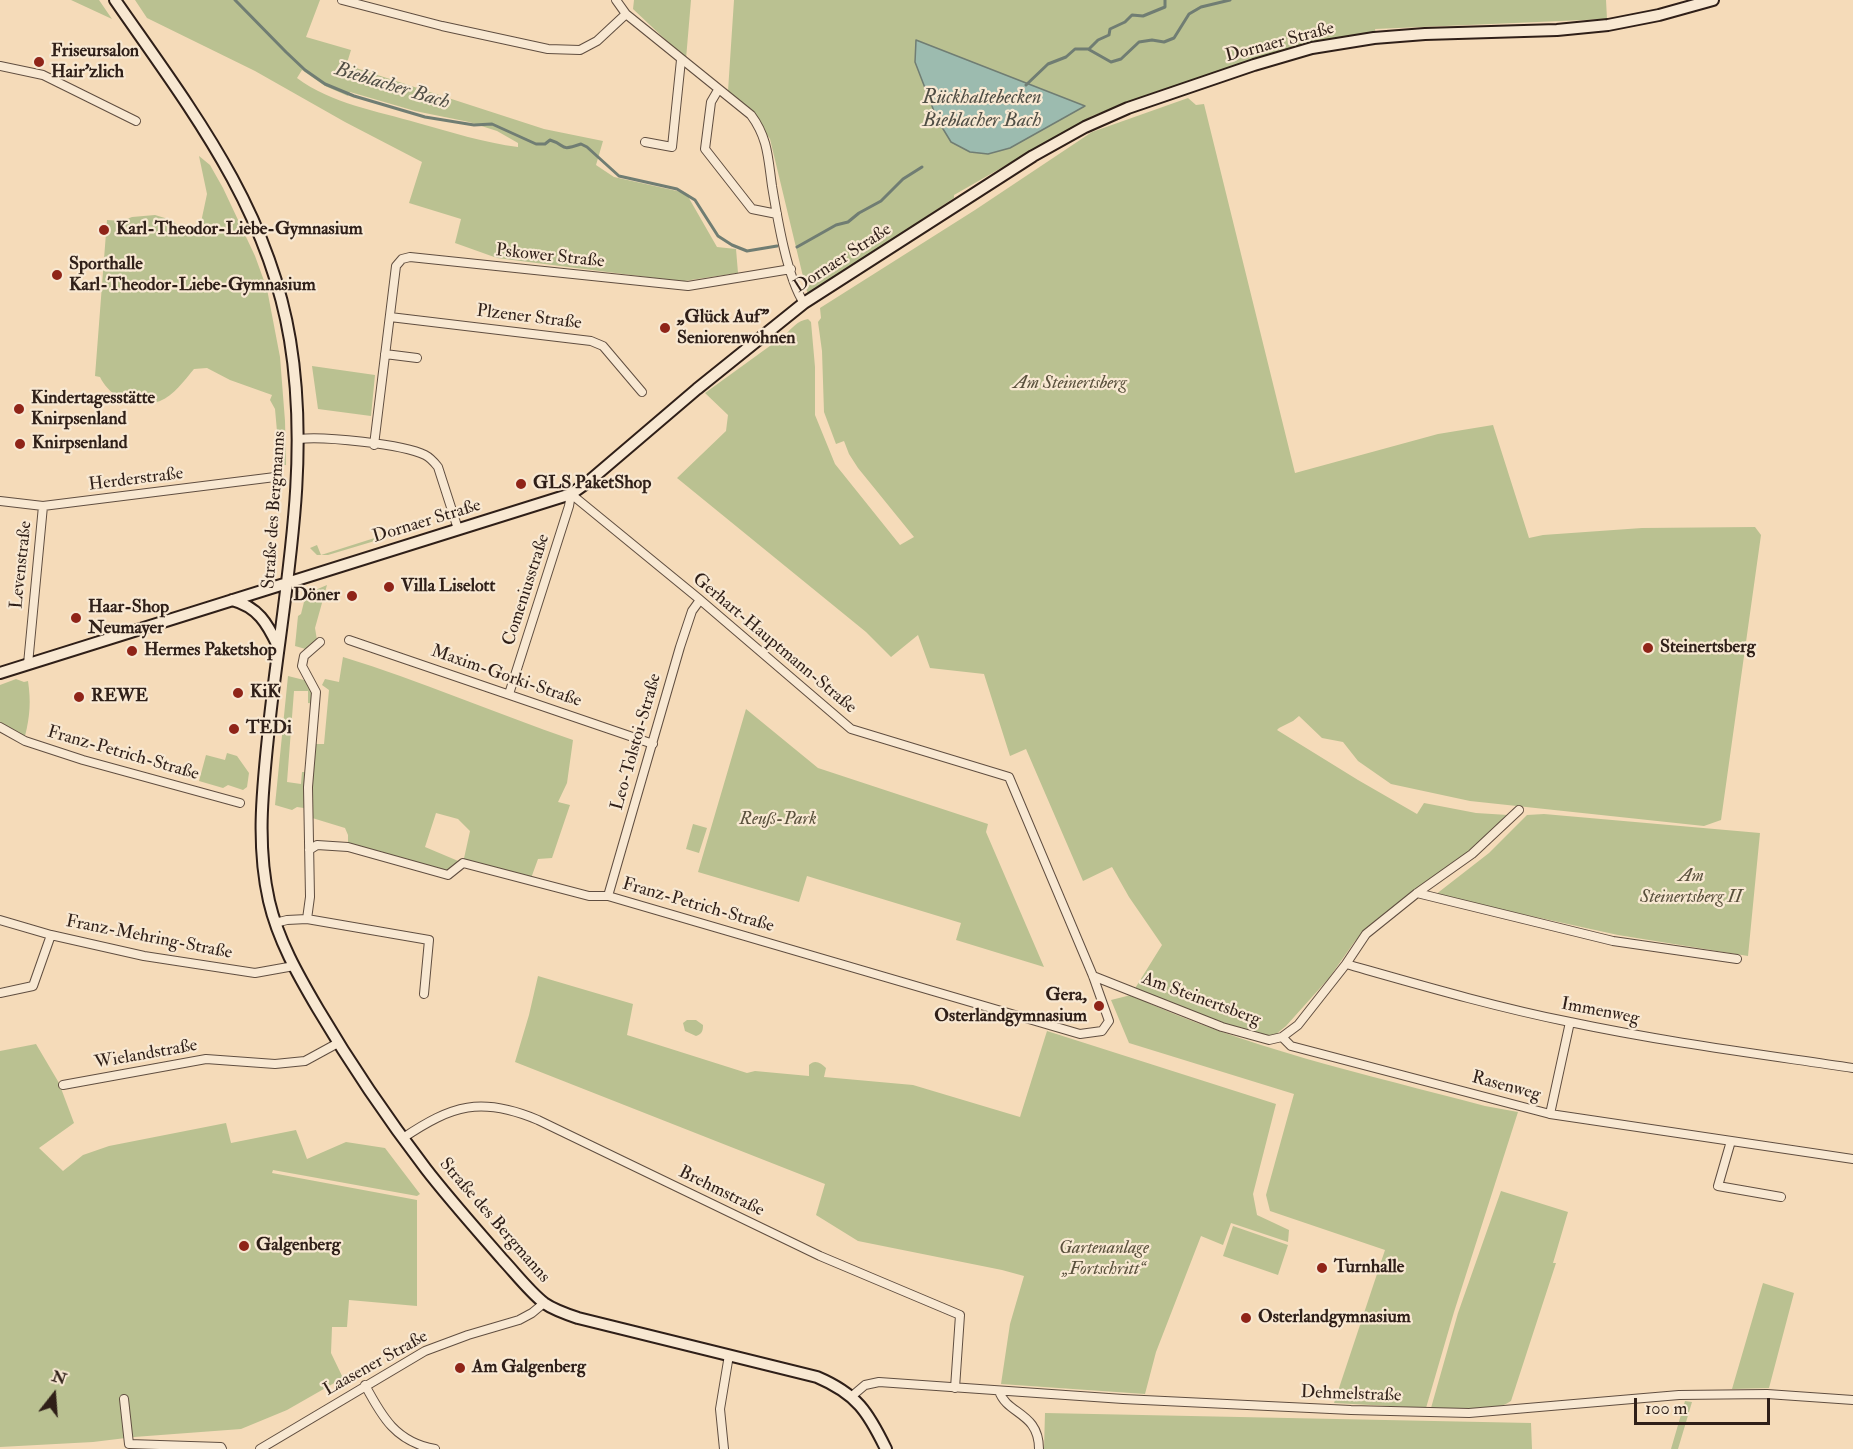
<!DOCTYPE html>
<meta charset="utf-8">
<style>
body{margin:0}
#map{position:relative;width:1853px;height:1449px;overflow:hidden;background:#f5dbb9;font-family:"IM FELL Double Pica",serif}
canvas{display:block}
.north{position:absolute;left:24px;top:1365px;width:60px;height:60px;-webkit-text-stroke:4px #f8e8d2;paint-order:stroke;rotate:17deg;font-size:16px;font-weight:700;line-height:24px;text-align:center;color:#2f1f18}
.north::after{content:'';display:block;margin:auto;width:21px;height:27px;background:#2f1f18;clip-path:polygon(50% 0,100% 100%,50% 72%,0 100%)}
.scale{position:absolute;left:1634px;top:1398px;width:136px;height:27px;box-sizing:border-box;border:3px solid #2f1f18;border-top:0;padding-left:8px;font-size:18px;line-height:21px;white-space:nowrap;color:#2f1f18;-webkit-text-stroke:4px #f8e8d2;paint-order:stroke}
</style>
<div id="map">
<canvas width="1853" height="1449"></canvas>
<div class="north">N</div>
<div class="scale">100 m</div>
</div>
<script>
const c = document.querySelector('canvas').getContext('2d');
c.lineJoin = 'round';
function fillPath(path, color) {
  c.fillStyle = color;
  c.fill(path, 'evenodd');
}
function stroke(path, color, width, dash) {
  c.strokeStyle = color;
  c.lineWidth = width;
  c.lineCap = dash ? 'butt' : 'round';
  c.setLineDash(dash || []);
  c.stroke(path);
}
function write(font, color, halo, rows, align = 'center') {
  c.font = font + ' "IM FELL Double Pica",serif';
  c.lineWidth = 4.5;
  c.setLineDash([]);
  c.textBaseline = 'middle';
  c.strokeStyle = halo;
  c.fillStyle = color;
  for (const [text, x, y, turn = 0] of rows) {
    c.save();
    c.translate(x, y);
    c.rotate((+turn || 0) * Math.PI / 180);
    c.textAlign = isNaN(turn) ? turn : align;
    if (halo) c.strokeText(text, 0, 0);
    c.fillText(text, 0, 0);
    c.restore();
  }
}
const green = new Path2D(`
 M71,0h28l13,19z
 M135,0h185l-14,37 45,13 -4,13 12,6 185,60 59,12 -7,24 18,12 72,16 31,54 19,2 2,24 -54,8 -29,-3 -158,-20 -42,-15 6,-24 -52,-16 13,-41 -77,-40 -90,-51 -108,-53zM302,70l23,16 23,10 2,-4 65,19 54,11 28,9 21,12v4c-33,-4 -67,-15 -100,-24 -41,-12 -86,-19 -121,-45z
 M634,0h57l-5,59 -53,-50z
 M734,0h872l1,19 -232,10 1,5 -39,4 -66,16 -122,40 -57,22 -138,79v3l-145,97 -3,-6 -36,-150 -22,-32 -20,-16z
 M1188,98l8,7 8,-1 91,369 143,-39 55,-9 36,113 14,-3 99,-7 113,-1 6,8 -40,285 -17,6 -234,-25 -79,-17 -33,-23 -15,-19 -21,-4 -23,-22 -6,5 -14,7 -2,2 81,50 59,34 7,-11 52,10 32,2 -36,34 -83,62 -34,30 -26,37 -43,48 -11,9 -11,3 -42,-13 -88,-35 28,-45 -33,-48 -17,-30 -29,14 -57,-132 -16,7 -26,-82 -54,-6 -12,-33 -27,22 -25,-25 -189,-154 49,-47 2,-16 -23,-22 80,-58c7,-7 12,-14 23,-16l3,3 4,45v48l20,49 65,81 14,-8 -56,-69 -9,-14 -5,-13 -8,3 -12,-32 -2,-61 -4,-29 3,-4 -1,-10 155,-98 117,-78z
 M199,156l11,9 13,23 32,68 12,33 13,68 5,64 1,44h-6l-5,-56 -5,-9 2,-5 -42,-15 -23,-12 -13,1c-10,12 -20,26 -34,32 -23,9 -50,-3 -60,-24l-5,-1 12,-156 15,1 10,-4 23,-2 13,4 10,6 22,2 7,-33z
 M312,366l63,9 -4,41 -53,-7z
 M411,522l7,6 -90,27h-11l-7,-7 7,-3 4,10 82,-26 -1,-6z
 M327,585l-12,43 2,12 -8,10 -14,-4 3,-30 3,-2 5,-20z
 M343,657c78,24 152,56 230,83l-6,43 -9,19 12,3 -18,53 -14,1 -8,22 -66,-18 -16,12 -100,-28v-12l-3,-7 -36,-11 6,-73h9l5,-54 -7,-5 3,-6 14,3zM436,813l22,6 12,12 -7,32 -38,-16z
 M288,676l20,5 8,11 -1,12 -7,-1v-12h-14l-7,91 14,2 1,-12h5l-3,36 -7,-1 -5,3 -17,-5z
 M16,679l8,3 4,-1c3,20 2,35 -3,55l-25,-13v-38z
 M746,709l72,59 170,56 -2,8 58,135 -88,-27 5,-17 -154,-47 -8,26 -101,-30z
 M227,753l10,3 12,17 -2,14 -4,3 -15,-5 -5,3 -24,-7 7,-26 19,5z
 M1544,814l216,19 -12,123 -130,-21 -183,-40 54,-42 38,-38z
 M693,824l14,4 -8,25 -13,-4z
 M538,976l95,28 -6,31 120,38 8,-2 54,5v-11c6,-6 12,-2 17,3l-2,9 89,8 107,32 27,-86 229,73 -23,90 4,21 32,15 -1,12 -57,-19 -8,22 -22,-9 -45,116 -11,42 -144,-10 9,-60 14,-48 -22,-6 -144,-29 -42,-26 9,-31 -310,-122 14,-47z
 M1131,995c113,53 234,79 354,111l33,6 -64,200 -28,96 -92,-5 51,-153 -115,-39 -4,-16 28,-101 -165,-51 -18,-43z
 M687,1020h9l7,5c0,6 -1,9 -7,11l-11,-5 -2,-8z
 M36,1044l23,39 15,40 -35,25 24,23 20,-16 26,-9 117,-23 5,20 65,-13 11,29 39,-17 39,6 35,46 -3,2 -144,-26 -1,3 145,27v106l-68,-6 -2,27h-15l-1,26 12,25 -56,32 -46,19 -107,8 -41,5 -93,5v-396z
 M1501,1191l67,21 -15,51h3l-45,138c-21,14 -55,8 -80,7l27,-95z
 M1233,1226l55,19 -10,30 -55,-19z
 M1763,1283l31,10 -25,95 -37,1z
 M1685,1401l7,1 -14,47h-7z
 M1045,1413l486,10 1,26h-488z`);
const water = new Path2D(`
 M916,40l169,66 -75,42 -22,6 -18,-2 -19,-10 -14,-23 -22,-57z`);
const stream = new Path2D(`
 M235,0l51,52 19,18 20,14 29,12 71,21 49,8 18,-1 44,20h9l5,-4c17,5 8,12 31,4l6,3 32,29 58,13 18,11 23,36 14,9 15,6 30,-5
 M1089,49l9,-9 11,-5 1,-6 15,-7 7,-7 11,1 22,-9v-7
 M1026,85l22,-21 18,-7 9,-8h13l23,13 10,-3 18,-17 13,-2 12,2 10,-4 15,-24 12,-7 29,-7
 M797,247l39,-22 12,-3 11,-9 22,-12 22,-22 19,-12`);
const street = new Path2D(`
 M342,0l100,26 106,23 32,1 17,-9 29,-27
 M616,0l10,14 125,101c17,23 17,43 21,71 5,30 15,92 32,117
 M0,66l43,9 93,46
 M718,90l-7,12 -6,47 47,60 25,5
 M645,142l27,5 9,-87
 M390,317l201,24 12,5 39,46
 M385,354l32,4
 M299,439c24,-3 104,5 126,16 6,3 9,7 13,12l20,62
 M374,445l22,-179 6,-7 8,-2 278,29 103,-17
 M0,501l43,5 232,-29
 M349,640l304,104
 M28,664l15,-158
 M509,694l60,-188 2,-12
 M0,727l25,14 58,19 157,43
 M309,850l8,-5 31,2 100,28 15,-12 126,33h19l472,138 22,-3 7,-10 -16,-45 -84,-199 -158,-48 -153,-131 -127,-104
 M1417,893l196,48 124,18
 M608,896l72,-249 12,-36 8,-11
 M307,919l3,-22 -2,-110 8,-95 -14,-26 2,-10 16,-14
 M0,920l51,15 93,21 111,17 39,-7
 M275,923l12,-3 20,-1 122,21 -5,54
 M1346,964c74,21 149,43 224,58 94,20 189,32 283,46
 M1093,976l129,51 47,13 13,-3 16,-12 48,-61 20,-30 51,-41 55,-39 47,-44
 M0,993l33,-7 18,-51
 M1282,1037l9,9 259,68 303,45
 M63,1085l143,-26 69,5 30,-3 33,-18
 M1550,1114l20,-92
 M403,1138c49,-33 78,-42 135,-18l282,136 140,59 -5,73
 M1731,1141l-13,45 63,11
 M365,1385c17,32 31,57 70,64
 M999,1391c8,24 40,21 40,58
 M852,1396l13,-11 14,-3 244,17 228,11 118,3 210,-18 88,-1 86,6
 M124,1399l5,45 92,3 1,2
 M260,1449l165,-98 43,-16 51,-15 13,-7 12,-10
 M724,1449l-4,-40 9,-54`);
const secondary = new Path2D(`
 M115,0c75,108 153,207 175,340 21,126 -6,251 -20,377 -6,62 -15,122 -1,184 9,39 29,74 49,108 33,56 69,109 108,160 24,31 51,61 77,91 13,14 26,31 41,43 10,7 22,11 34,15l239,59c40,17 51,35 69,72
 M232,600c26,7 35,23 46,46
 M0,673l571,-179 17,-12 109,-93 107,-86 229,-147 52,-29 43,-19 126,-43 58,-17 62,-10 51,-4 132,-4 51,-5 51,-10 54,-15`);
const markers = [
 [39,62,6,"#8f2418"],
 [104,230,6,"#8f2418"],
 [57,275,6,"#8f2418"],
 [665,328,6,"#8f2418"],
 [19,409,6,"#8f2418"],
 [20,444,6,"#8f2418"],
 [521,484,6,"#8f2418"],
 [389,587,6,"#8f2418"],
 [352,596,6,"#8f2418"],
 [76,618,6,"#8f2418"],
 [1648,648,6,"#8f2418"],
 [132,651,6,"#8f2418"],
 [238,693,6,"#8f2418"],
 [79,697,6,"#8f2418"],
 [234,729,6,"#8f2418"],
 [1099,1006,6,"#8f2418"],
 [244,1246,6,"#8f2418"],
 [1322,1268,6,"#8f2418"],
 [1246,1318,6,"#8f2418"],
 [460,1368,6,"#8f2418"]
];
const streetNames = [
 ["Dornaer Straße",1280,43,-15],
 ["Pskower Straße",550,257,6],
 ["Dornaer Straße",843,259,-33],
 ["Plzener Straße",529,318,7],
 ["Herderstraße",136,480,-7],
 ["Straße des Bergmanns",275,510,-86],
 ["Dornaer Straße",427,522,-17],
 ["Levenstraße",22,565,-84],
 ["Comeniusstraße",527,590,-72],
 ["Gerhart-Hauptmann-Straße",774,644,40],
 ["Maxim-Gorki-Straße",506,677,19],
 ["Leo-Tolstoi-Straße",637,742,-74],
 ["Franz-Petrich-Straße",123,754,16],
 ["Franz-Petrich-Straße",698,906,16],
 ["Franz-Mehring-Straße",149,938,11],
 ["Am Steinertsberg",1201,1000,20],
 ["Immenweg",1600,1012,11],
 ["Wielandstraße",146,1055,-10],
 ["Rasenweg",1506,1087,15],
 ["Brehmstraße",721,1192,26],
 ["Straße des Bergmanns",494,1221,49],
 ["Laasener Straße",376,1364,-29],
 ["Dehmelstraße",1351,1395,2]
];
const poiNames = [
 ["Friseursalon",51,52],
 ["Hair'zlich",51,73],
 ["Karl-Theodor-Liebe-Gymnasium",116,230],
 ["Sporthalle",69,265],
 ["Karl-Theodor-Liebe-Gymnasium",69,286],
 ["„Glück Auf\"",677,318],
 ["Seniorenwohnen",677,339],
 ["Kindertagesstätte",31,399],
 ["Knirpsenland",31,420],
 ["Knirpsenland",32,444],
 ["GLS PaketShop",533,484],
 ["Villa Liselott",401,587],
 ["Döner",340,596,"right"],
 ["Haar-Shop",88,608],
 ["Neumayer",88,629],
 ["Steinertsberg",1660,648],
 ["Hermes Paketshop",144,651],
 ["KiK",250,693],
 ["REWE",91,697],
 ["TEDi",246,729],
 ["Gera,",1087,996,"right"],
 ["Osterlandgymnasium",1087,1017,"right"],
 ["Galgenberg",256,1246],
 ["Turnhalle",1334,1268],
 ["Osterlandgymnasium",1258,1318],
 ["Am Galgenberg",472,1368]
];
const parkNames = [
 ["Am Steinertsberg",1070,384],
 ["Reuß-Park",778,820],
 ["Am",1691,877],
 ["Steinertsberg II",1691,898],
 ["Gartenanlage",1104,1249],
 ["„Fortschritt“",1104,1270]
];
const waterNames = [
 ["Bieblacher Bach",392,87,17],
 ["Rückhaltebecken",982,99],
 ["Bieblacher Bach",982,122]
];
fillPath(green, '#bac191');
fillPath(water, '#9cbbaf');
stroke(water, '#707d73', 1.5);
stroke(stream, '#707d73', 3);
stroke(street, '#604e40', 10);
stroke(secondary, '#2f1f18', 14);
stroke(street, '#f8e8d2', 8);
stroke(secondary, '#f8e8d2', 10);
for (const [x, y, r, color] of markers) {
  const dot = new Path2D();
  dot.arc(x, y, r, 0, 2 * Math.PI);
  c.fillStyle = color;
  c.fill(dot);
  stroke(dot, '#f8e8d2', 2);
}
write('18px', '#2f1f18', '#f8e8d2', streetNames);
write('bold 18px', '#2f1f18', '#f8e8d2', poiNames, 'left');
write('italic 18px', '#59503c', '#f8e8d2', parkNames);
write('italic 20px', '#504e45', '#f8e8d2', waterNames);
</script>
